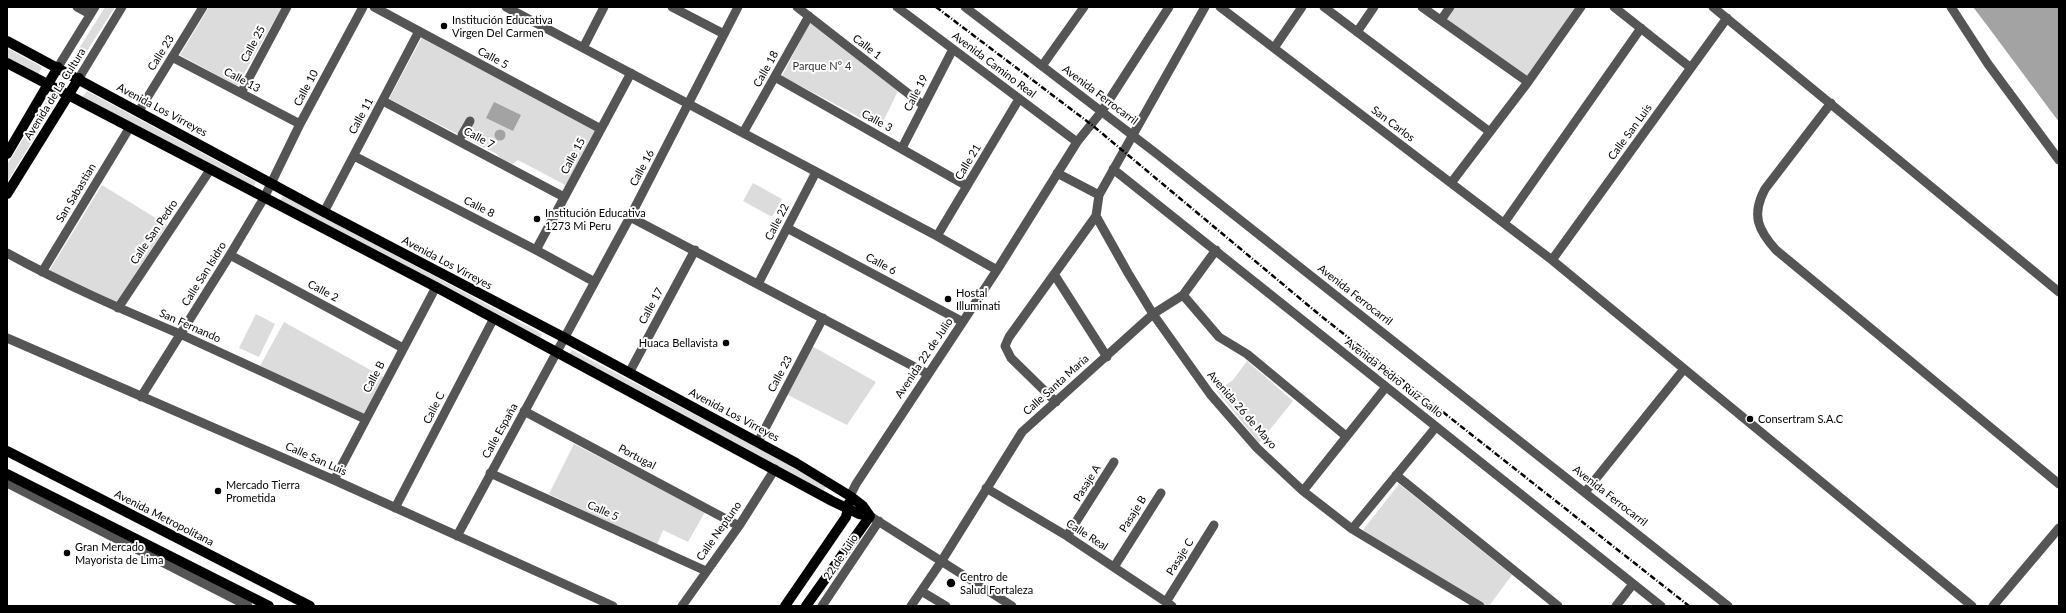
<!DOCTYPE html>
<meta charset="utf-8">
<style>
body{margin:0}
#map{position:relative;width:2066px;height:613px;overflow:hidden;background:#fff;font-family:Lato,sans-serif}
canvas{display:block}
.frame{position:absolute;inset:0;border:8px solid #000;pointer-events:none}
</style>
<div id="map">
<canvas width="2066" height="613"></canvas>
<div class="frame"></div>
</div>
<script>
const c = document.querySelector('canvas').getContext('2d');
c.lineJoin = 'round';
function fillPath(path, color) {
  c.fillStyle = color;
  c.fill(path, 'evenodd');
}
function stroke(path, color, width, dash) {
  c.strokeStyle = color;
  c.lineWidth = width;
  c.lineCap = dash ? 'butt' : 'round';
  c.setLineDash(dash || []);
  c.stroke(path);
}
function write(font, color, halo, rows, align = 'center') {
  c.font = font + ' Lato,sans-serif';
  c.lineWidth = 4;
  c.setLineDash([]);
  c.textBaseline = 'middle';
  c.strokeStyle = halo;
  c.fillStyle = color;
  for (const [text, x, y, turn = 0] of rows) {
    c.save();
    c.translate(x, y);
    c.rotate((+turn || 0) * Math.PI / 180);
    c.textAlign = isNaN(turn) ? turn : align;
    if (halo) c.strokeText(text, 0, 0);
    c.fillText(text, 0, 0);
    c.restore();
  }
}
const green = new Path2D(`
 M105,7h10l-35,55 -7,-4z
 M209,7h73l-45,79 -57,-31z
 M1455,7h121l-50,70 -79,-58z
 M810,22l88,69 -18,37 -98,-52z
 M422,37l174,92 -29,57 -49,-26 -7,5 -9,-4 -5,-7 -108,-55z
 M7,48l35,19 -4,8 -31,-16z
 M87,91l169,91 -3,6 -171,-90z
 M49,97l8,4 -50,81v-17z
 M753,183l29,16 -10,18 -29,-16z
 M102,185l65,40 -51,78 -67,-32z
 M283,195l259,139 -3,6 -260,-137z
 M256,314l19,10 -16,33 -20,-9z
 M284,322l101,56 -19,35 -4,2 -102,-49z
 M812,346l64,36 -29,43 -61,-31z
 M572,350l255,134 -3,7 -256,-135z
 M1247,361l46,40 -34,42 -42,-52 16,-11z
 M574,444l131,68 -17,30 -25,-12 -6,15 -108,-51z
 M1399,484l113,91 -23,31h-3l-123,-76z`);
const water = new Path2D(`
 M1973,7h86v115l-76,-102z
 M494,102l27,13 -8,16 -27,-13z
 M494.5 135a5.5 5.5 0 1 1 11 0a5.5 5.5 0 1 1-11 0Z`);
const minor = new Path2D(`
 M77,7l13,7
 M374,7l227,122
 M506,7l431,229 60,34
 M672,7l52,27
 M797,7l126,98
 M897,7l180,135
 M965,7l192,147 571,452
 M1205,7l-106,188 -3,21 32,57 25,41 57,80 47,54 46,43 49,38 128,77
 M1220,7l332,253 420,346
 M1324,7l166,125
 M1422,7l106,75
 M1614,7l77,61
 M1713,7l346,285
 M1951,7l37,57 71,96
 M1441,20l9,-13
 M1357,32l17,-25
 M583,48l21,-41
 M1274,48l28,-41
 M172,57l128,67
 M1042,66l42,-59
 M58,67l37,-60
 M775,77l192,109
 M79,78l43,-71
 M241,93l46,-86
 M383,101l181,96
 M1831,103l-66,86c-14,26 -7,41 11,61l283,234
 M139,111l64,-104
 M743,133l66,-117
 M462,135l8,-14
 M902,148l51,-99
 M354,156l182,94 57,31
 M1113,169l548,437
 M1057,173l42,22
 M1451,183l77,-101 53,-75
 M324,212l95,-181
 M630,217l298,157
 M1504,223l137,-195
 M787,228l176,94
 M937,236l82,-137
 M536,250l95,-177
 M7,253c56,31 114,56 173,81 62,28 123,57 185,85
 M230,255l173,93
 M1552,260l175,-242
 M42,272l88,-145
 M1054,274l53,83
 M758,284l58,-112
 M1183,295l36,42 28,17 99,82
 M118,308l92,-138
 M7,338l327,142 279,126
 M629,373l66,-123
 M141,397l89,-142 34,-57 36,-74 63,-117
 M1056,402l-45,-44 -6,-12 4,-9 87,-121
 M524,411l215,115
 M758,442l65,-124
 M490,473l216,98
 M1396,475l162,131
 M334,480l102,-193
 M7,483l241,123
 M986,488l81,48 105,70
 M1303,491l83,-104
 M1586,491l98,-122
 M850,496l6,-12 141,-214 80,-128 25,-31 67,-104
 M395,508l99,-190
 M870,516l142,90
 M1352,529l84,-102
 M457,536l173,-319 108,-210
 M1067,536l47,-74
 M1114,567l47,-74
 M921,591l25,15
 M1166,602l48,-77
 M682,606l57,-80 36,-57
 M822,606l57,-85
 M911,606l30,-44 81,-130 131,-118 30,-19 33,-45
 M1616,606l17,-22
 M1993,606l66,-78`);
const major = new Path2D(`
 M7,41l317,171 241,126 231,125 54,33 13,10 7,10
 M7,63l429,224 396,214 27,13 11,2
 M7,154l51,-87
 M7,194l72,-116
 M7,451l303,155
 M7,474l262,132
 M785,606l61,-89 3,-14
 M806,606l64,-90`);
const rail = new Path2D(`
 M936,7l156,118 229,191 368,290`);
const markers = [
 [444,26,4,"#000"],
 [537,219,4,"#000"],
 [948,299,4,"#000"],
 [726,343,4,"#000"],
 [1750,419,4,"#000"],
 [218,491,4,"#000"],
 [67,553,4,"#000"],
 [951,583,5,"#000"]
];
const poiNames = [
 ["Institución Educativa",452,20],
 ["Virgen Del Carmen",452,33],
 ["Institución Educativa",545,213],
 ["1273 Mi Peru",545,226],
 ["Hostal",956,293],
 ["Illuminati",956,306],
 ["Huaca Bellavista",718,343,"right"],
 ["Consertram S.A.C",1758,419],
 ["Mercado Tierra",226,485],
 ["Prometida",226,498],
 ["Gran Mercado",75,547],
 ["Mayorista de Lima",75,560],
 ["Centro de",960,577],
 ["Salud Fortaleza",960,590]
];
const streetNames = [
 ["Calle 25",253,44,-62],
 ["Calle 1",867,47,38],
 ["Calle 23",161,53,-58],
 ["Calle 5",493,58,28],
 ["Avenida Camino Real",994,65,37],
 ["Calle 18",766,69,-61],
 ["Calle 13",242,80,28],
 ["Calle 10",306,88,-62],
 ["Calle 19",916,93,-63],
 ["Avenida de La Cultura",55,94,-58],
 ["Avenida Ferrocarril",1100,95,37],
 ["Avenida Los Virreyes",162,110,28],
 ["Calle 11",361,116,-62],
 ["Calle 3",877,121,29],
 ["San Carlos",1393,124,37],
 ["Calle San Luis",1630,132,-54],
 ["Calle 7",479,138,28],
 ["Calle 15",573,156,-62],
 ["Calle 21",968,162,-59],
 ["Calle 16",642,168,-62],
 ["San Sabastian",76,193,-59],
 ["Calle 8",479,207,27],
 ["Calle 22",777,222,-63],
 ["Calle San Pedro",154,232,-56],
 ["Avenida Los Virreyes",447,263,28],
 ["Calle 6",881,264,28],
 ["Calle San Isidro",204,274,-58],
 ["Calle 2",323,291,28],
 ["Avenida Ferrocarril",1355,295,38],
 ["Calle 17",651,306,-62],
 ["San Fernando",190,326,24],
 ["Avenida 22 de Julio",924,358,-56],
 ["Calle 23",780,374,-62],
 ["Calle B",374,377,-62],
 ["Avenida Pedro Ruiz Gallo",1394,378,38],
 ["Calle Santa María",1056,385,-42],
 ["Calle C",434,408,-63],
 ["Avenida 26 de Mayo",1242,410,49],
 ["Avenida Los Virreyes",734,415,28],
 ["Calle España",500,431,-61],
 ["Portugal",637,457,28],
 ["Calle San Luis",316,459,24],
 ["Pasaje A",1087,483,-58],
 ["Avenida Ferrocarril",1610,496,38],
 ["Calle 5",603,511,24],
 ["Pasaje B",1133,514,-58],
 ["Avenida Metropolitana",164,518,27],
 ["Calle Neptuno",719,531,-55],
 ["Calle Real",1087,535,33],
 ["22 de Julio",841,557,-56],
 ["Pasaje C",1180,557,-58]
];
const parkNames = [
 ["Parque N° 4",822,66]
];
fillPath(green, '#dcdcdc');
fillPath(water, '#a3a3a3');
stroke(minor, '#555', 9);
stroke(major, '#000', 10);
stroke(rail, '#000', 2.5, [6, 2, 1, 2]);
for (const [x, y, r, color] of markers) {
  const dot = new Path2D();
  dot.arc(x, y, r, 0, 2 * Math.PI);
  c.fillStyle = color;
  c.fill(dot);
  stroke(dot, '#fff', 1.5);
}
write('11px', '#000', '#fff', poiNames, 'left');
write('11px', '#000', '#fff', streetNames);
write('11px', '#333', '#fff', parkNames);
</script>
